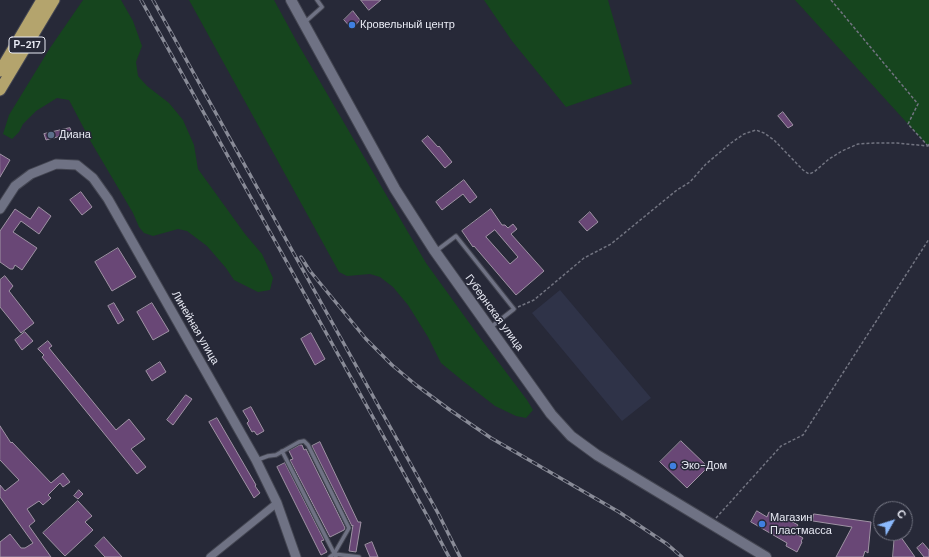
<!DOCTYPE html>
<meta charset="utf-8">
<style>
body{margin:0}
#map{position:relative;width:929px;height:557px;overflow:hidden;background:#272938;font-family:"DM Sans",sans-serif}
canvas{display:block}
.north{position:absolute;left:873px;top:501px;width:40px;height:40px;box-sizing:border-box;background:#272938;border:1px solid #747683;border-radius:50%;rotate:51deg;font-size:11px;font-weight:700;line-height:16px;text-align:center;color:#e8eaf4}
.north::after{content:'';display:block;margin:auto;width:14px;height:18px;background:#8bb9fc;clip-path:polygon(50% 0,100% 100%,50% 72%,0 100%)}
</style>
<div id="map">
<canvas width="929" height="557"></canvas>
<div class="north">С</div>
</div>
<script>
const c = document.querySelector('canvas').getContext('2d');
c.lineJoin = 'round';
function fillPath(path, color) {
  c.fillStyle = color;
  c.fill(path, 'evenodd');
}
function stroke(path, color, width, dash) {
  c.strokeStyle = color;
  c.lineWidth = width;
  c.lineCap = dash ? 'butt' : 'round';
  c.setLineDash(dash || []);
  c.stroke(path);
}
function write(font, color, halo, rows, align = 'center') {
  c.font = font + ' "DM Sans",sans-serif';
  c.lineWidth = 3;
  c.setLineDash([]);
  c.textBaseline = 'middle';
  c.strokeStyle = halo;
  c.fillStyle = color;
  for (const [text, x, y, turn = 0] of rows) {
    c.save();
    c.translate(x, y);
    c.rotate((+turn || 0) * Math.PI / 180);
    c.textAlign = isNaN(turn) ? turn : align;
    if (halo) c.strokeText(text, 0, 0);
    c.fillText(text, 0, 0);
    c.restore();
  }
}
const built = new Path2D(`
 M560,290l91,108 -29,23 -90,-108z`);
const green = new Path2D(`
 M83,0h38l12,21 9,25 -6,16 2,14 9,10 22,17 14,17 11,25 4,24 47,65 17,20 11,24 -3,12 -12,2 -24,-12 -8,-12 -19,-22 -20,-15 -9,-2 -25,7 -9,-3 -5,-6 -6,-14 -42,-71 -22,-42 -12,-2 -21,13 -13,13 -4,8 -7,7 -9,-5 6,-19 41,-67z
 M189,0h85l24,44 128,219 52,72 49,65 6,10 -7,8 -10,-2 -21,-10 -32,-25 -22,-18 -13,-26 -20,-32 -15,-18 -13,-10 -10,-3 -23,2 -8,-4z
 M484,0h124l24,84 -66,23 -54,-66z
 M795,0h134v144l-1,2z`);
const building = new Path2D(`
 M361,0h20l-12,10z
 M353,11l7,9 -8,9 -8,-9z
 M783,112l10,13 -5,3 -10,-12z
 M70,128l2,5 -26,7 -2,-6z
 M428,136l10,11 1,-1 13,16 -7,6 -23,-27z
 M0,154l10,6 -10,17z
 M464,180l13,17 -7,6 -7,-9 -21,16 -6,-8z
 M81,192l11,15 -10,8 -12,-15z
 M39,207l12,9 -12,18 -18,-13 -8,11 24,16 -15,22 -7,-5 -2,4h-3l-10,-7v-31l15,-22 15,10z
 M491,209l11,16h3l3,3 5,-4 4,5 -6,5 33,37 -28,24 -42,-49 -1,1 -11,-16zM495,230l23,27 -8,7 -24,-27z
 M590,212l8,10 -11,9 -8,-9z
 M118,248l18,29 -24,14 -17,-29z
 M5,276l8,10 -4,5 25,32 -13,10 -21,-26v-27z
 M114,303l10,17 -6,4 -10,-18z
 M152,303l17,28 -16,9 -16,-28z
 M25,332l8,9 -11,9 -7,-10z
 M311,333l14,26 -10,6 -14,-26z
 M48,341l4,5 -3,2 67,82 13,-11 16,20 -14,10 15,18 -9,7 -95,-117 2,-2 -6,-6z
 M160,362l6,10 -14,9 -6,-10z
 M186,395l6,4 -19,26 -6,-5z
 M251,407l13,24 -7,4 -3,-4 -2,1 -5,-9 2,-2 -6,-10z
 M217,418l39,67 -1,1 5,7 -6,5 -45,-76z
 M0,426l11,17 1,-1 39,41 12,-10 7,9 -7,5 -3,-4 -12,12 3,3 -8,7 -4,-4 -12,8 8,12 -6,5 22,31h-51v-15l10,-8 11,14h4l8,-5 -33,-46v-12l5,6 14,-11 -19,-20z
 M681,441l27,26 -21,21 -27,-26z
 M320,442l38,80h3l-5,30 -7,-1 4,-26 -1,1 -40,-80z
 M300,445h2l2,5 2,-1 39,79 -1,2 -14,7 -40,-77 3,-1 -4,-8z
 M285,463l39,77 -3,1 6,11 -6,3 -44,-88z
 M79,490l4,4 -5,5 -4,-3z
 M78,501l14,15 -7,6 8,8 -28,26 -22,-23z
 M757,511l10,6 2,-5 11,6v-3l18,10 -5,7 10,6 -2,3 1,1 -5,10 -11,-6 1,-3 -36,-21z
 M814,514l57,8 -3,31 -3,-2 -2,6h-27l16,-30 -39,-6z
 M895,533h3l17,24h-22z
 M104,537l18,20h-17l-10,-11z
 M372,542l6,15h-8l-5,-12z
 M923,543l6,7v7h-5l-7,-9z`);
const path = new Path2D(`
 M831,0l87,104 -10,20 20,22
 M929,144l-1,2 1,2
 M518,307l16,-7 50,-42 27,-14 66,-54 13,-8 16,-18 25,-21 13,-9 12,-4 8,3 10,7 29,30 6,4 5,-2 15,-13 13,-8 16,-7 16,-1h23l31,3
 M716,518l65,-72 22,-11 126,-196`);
const service = new Path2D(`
 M304,23l18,-16 -5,-7
 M436,251l20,-15 58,73 -23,18
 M282,451l54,106
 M257,460l11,-4 8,-1 23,-13 5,-1 4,4 41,83 -15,26 -4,3
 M334,554l25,3`);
const minor = new Path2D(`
 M210,557l67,-54`);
const tertiary = new Path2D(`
 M0,209l15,-23 16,-12 25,-10 21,1 16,13 15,21 148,261 21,43 19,54`);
const secondary = new Path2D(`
 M291,0l104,189 39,61 117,164 20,22 26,19 169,102`);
const trunk = new Path2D(`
 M0,71l42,-71
 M0,90l54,-90`);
const rail = new Path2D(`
 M141,0l228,410 61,111 19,36
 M153,0l286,515 21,42
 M301,257l9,14 56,68 26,26 24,20 34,25 41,28 128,74 48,32 15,13`);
const markers = [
 [352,25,4,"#3f7fe0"],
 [51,135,4,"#5c6f8a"],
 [673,466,4,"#3f7fe0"],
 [762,524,4,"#3f7fe0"]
];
const shields = [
 [27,45,36]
];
const shieldNames = [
 ["Р-217",27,45]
];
const poiNames = [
 ["Кровельный центр",360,25],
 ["Диана",59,135],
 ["Эко-Дом",681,466],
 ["Магазин",770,518],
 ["Пластмасса",770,531]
];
const streetNames = [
 ["Губернская улица",494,313,54],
 ["Линейная улица",195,328,60]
];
fillPath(built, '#2f3348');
fillPath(green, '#16451e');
fillPath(building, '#694776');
stroke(building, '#9f93a4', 1);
stroke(service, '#444652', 5.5);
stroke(minor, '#444652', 9);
stroke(tertiary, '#444652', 11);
stroke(secondary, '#444652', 12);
stroke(trunk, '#444652', 13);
stroke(path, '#727481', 1.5, [3, 2]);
stroke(service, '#6f7284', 3.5);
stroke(minor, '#6f7284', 7);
stroke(tertiary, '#6f7284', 9);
stroke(secondary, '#6f7284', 10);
stroke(trunk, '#b4a46d', 11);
stroke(rail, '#898b97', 3.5);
stroke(rail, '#272938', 2, [6]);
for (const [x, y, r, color] of markers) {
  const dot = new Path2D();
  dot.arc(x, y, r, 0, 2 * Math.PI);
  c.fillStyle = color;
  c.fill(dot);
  stroke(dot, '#272938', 1.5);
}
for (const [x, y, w] of shields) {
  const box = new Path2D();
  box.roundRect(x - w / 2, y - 8, w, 16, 3);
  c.fillStyle = '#272938';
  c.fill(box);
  stroke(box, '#e8eaf4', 1);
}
write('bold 10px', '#e8eaf4', null, shieldNames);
write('11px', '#e8eaf4', '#272938', poiNames, 'left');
write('11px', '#e8eaf4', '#272938', streetNames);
</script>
